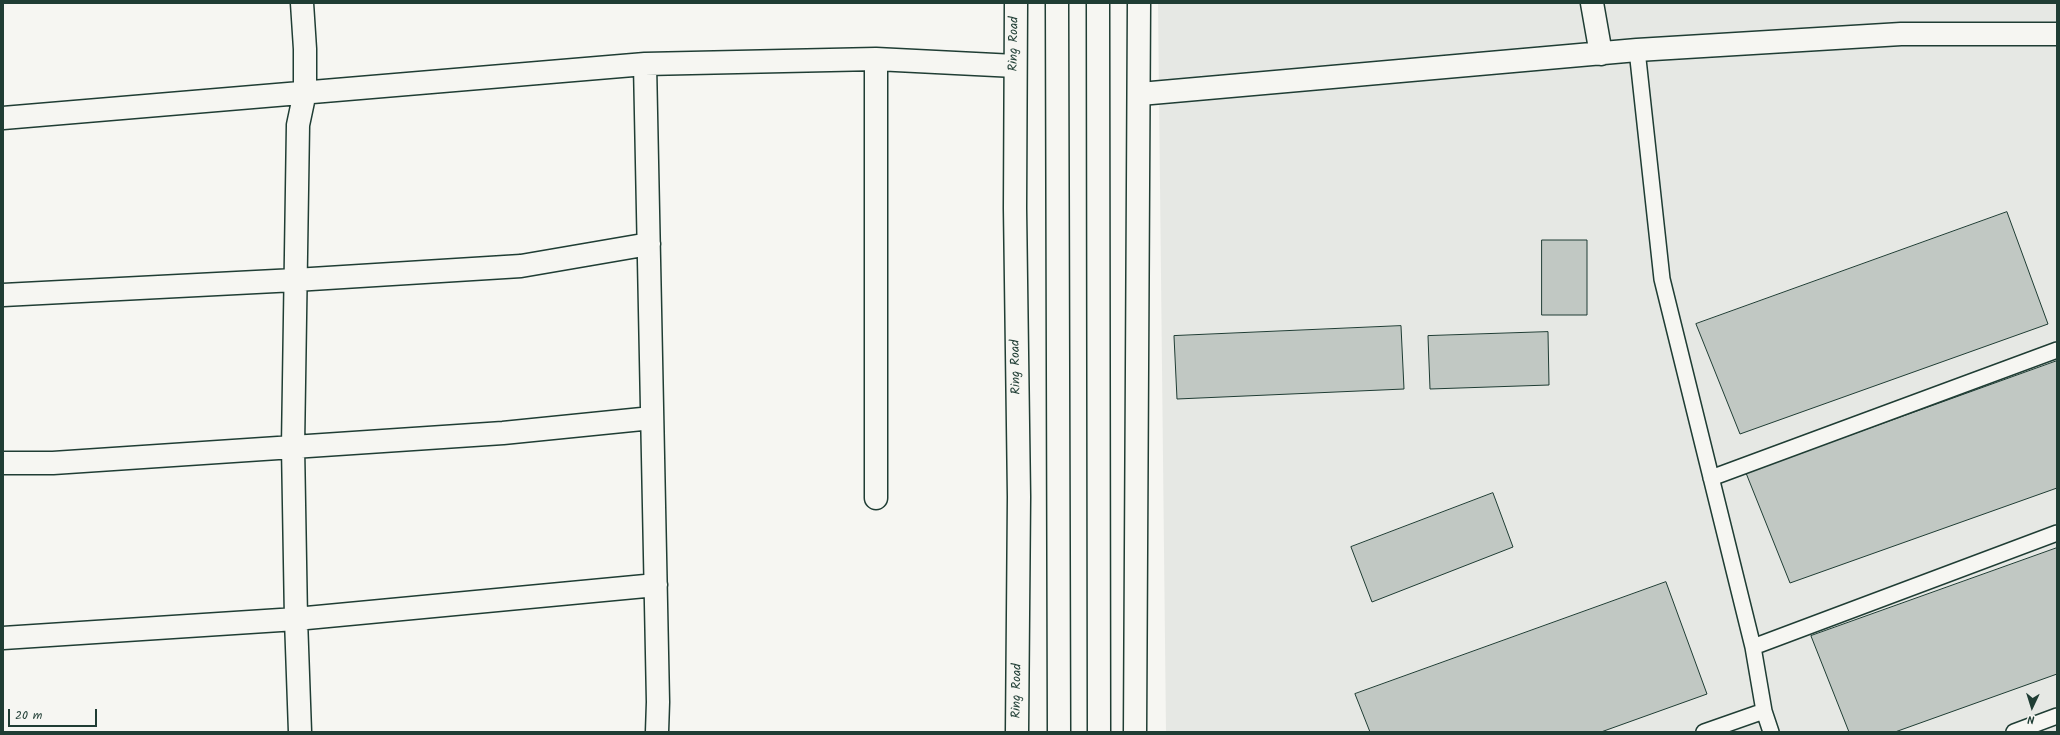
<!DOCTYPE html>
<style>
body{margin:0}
#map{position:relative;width:2060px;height:735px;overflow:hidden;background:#f6f6f2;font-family:Kalam,sans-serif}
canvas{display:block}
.frame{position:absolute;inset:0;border:4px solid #1f3d34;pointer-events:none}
.north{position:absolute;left:2012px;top:687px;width:40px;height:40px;-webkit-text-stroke:3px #f6f6f2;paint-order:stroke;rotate:184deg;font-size:11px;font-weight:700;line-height:16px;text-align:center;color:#1f3d34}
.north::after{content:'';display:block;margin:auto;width:14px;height:18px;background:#1f3d34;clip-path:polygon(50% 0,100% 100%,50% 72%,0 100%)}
.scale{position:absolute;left:8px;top:709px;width:89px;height:18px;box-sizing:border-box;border:2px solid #1f3d34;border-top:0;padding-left:5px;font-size:12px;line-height:14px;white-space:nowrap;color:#1f3d34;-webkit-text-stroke:3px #f6f6f2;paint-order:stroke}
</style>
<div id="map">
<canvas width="2060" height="735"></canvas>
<div class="frame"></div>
<div class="north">N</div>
<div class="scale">20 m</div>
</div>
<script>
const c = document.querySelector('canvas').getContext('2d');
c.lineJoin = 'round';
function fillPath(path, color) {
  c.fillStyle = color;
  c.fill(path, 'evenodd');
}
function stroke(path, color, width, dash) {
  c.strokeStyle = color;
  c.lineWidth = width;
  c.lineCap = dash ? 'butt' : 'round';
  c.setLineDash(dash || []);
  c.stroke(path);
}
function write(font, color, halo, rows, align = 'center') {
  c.font = font + ' Kalam,sans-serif';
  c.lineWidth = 3;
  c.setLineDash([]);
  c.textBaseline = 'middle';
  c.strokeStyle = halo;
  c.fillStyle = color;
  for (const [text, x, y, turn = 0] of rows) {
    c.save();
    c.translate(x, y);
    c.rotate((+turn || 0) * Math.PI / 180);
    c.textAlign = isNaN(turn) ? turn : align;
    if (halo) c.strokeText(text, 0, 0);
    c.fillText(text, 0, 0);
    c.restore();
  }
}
const built = new Path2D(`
 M1158,3h899v729h-891z`);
const building = new Path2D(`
 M2007,212l41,112 -308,110 -44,-110z
 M1542,240h45v75h-45z
 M1401,326l3,63 -227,10 -3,-63z
 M1548,332l1,53 -119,4 -2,-53z
 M2057,361v127l-267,95 -44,-110z
 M1493,493l20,54 -141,55 -21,-55z
 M2057,548v126l-162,58h-46l-38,-96z
 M1666,582l41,112 -106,38h-231l-15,-38z`);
const lane = new Path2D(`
 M1637,50l25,229 91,368 11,64 7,21
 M1711,478l346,-128
 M1753,647l304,-114
 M1704,732l60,-21
 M2014,732l43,-16`);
const street = new Path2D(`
 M1592,3l9,51
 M876,59v439
 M1140,94l497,-44 264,-16h156
 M3,118l642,-54
 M3,295l292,-15 226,-14 128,-22
 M3,463h50l450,-30 149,-15
 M3,638l293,-19 360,-34
 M300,732l-4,-113 -3,-173 5,-321 7,-33v-43l-3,-46
 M657,732l1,-30 -13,-638 231,-5 139,7`);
const secondary = new Path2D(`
 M1016,3l-1,205 4,289 -2,235
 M1135,732l4,-729`);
const highway = new Path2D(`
 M1057,3l2,729
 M1098,3l1,729`);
const streetNames = [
 ["Ring Road",1015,44,-89],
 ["Ring Road",1017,367,-91],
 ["Ring Road",1018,691,-89]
];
fillPath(built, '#e6e8e4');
fillPath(building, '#c1c8c3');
stroke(building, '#1f3d34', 1);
stroke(lane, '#1f3d34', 18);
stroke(street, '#1f3d34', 25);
stroke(secondary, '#1f3d34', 25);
stroke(highway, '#1f3d34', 25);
stroke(lane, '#f6f6f2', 15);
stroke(street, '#f6f6f2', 22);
stroke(secondary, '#f6f6f2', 22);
stroke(highway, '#f6f6f2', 22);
write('13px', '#1f3d34', '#f6f6f2', streetNames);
</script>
